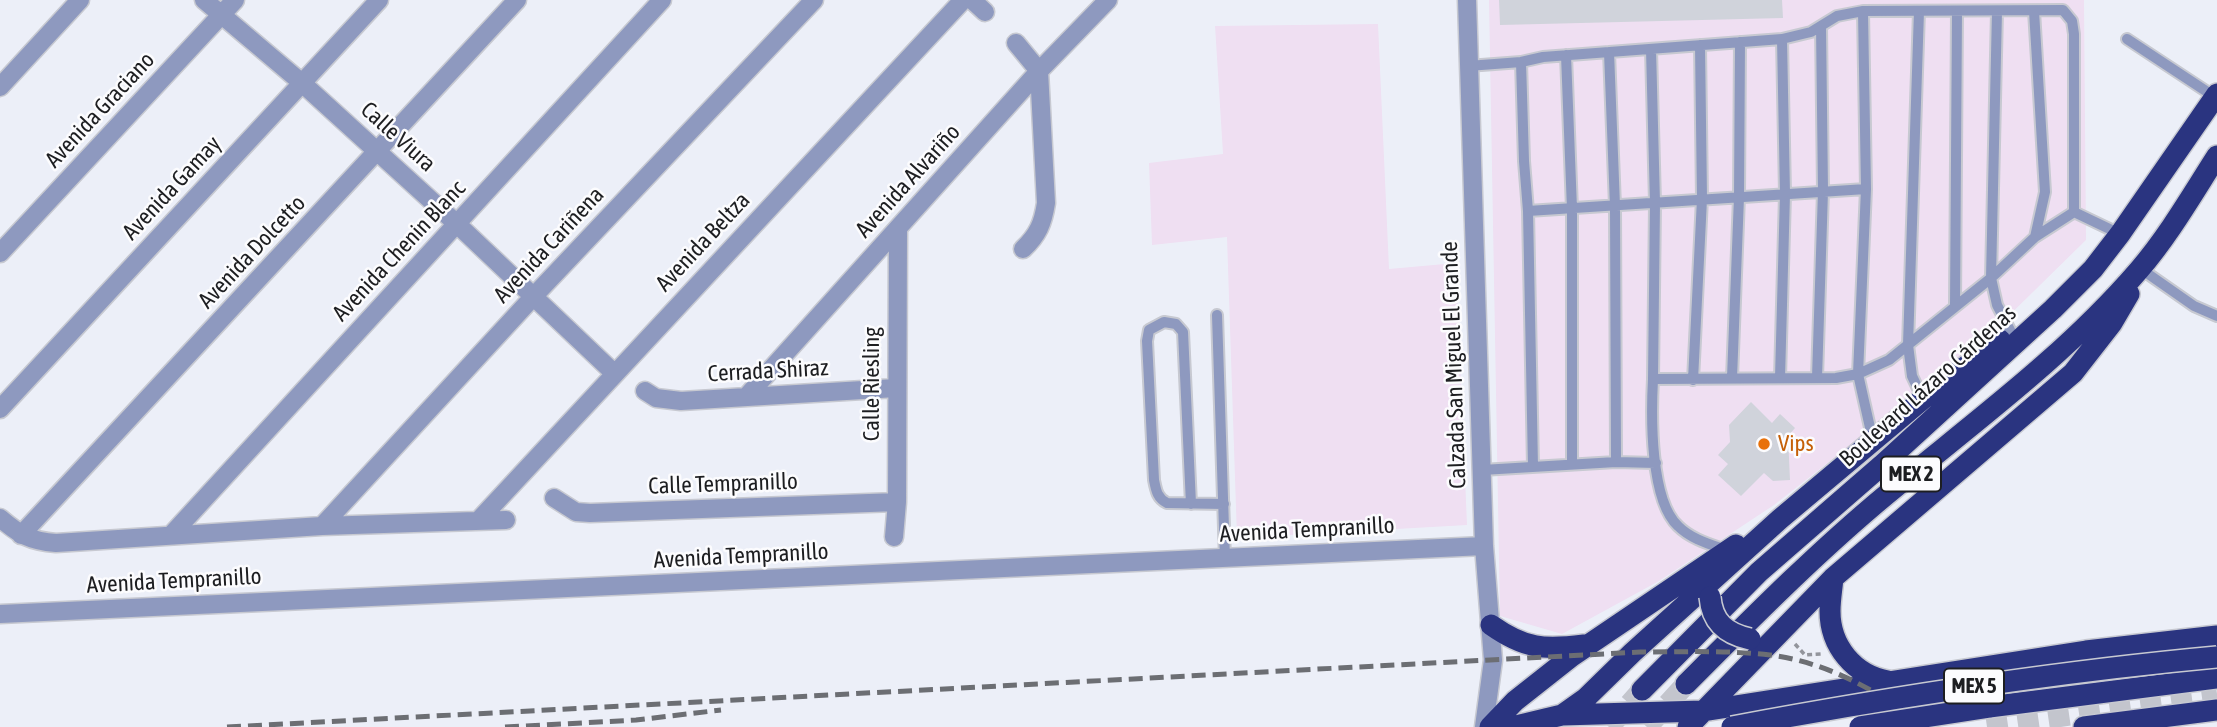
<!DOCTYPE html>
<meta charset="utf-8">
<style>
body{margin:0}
canvas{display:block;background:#eceff8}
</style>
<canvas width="2217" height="727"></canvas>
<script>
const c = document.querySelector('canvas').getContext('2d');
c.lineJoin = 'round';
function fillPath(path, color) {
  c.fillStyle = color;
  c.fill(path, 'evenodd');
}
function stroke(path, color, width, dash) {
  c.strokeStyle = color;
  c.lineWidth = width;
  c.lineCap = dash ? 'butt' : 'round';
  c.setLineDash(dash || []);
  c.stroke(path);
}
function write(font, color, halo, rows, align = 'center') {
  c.font = font + ' "Asap Condensed",sans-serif';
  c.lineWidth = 5;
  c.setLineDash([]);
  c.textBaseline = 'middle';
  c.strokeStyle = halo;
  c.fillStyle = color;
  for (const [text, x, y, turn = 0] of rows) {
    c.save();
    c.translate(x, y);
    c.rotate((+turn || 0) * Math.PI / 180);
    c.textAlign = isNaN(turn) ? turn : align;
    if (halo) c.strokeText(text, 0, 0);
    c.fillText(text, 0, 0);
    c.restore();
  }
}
const commercial = new Path2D(`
 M1489,0h595l2,240 -104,102 -208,163 -115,76 -97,53 -62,-18z
 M1378,24l11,245 67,-6 11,262 -230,13 -10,-301 -75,8 -3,-82 74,-9 -8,-128z`);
const building = new Path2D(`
 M1499,0h283l1,18 -283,7z
 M1751,402l21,21 8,-9 15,14 -7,8 2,44 -17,1 -9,-8 -23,23 -23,-21 10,-11 -10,-9 12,-13 -1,-17z`);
const highwayTunnel = new Path2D(`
 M1609,727l33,-37
 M1647,727l39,-43
 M1987,727l230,-33`);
const path = new Path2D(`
 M1795,644l10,11 16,-1`);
const lane = new Path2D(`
 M1919,11l-11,334 4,31 11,23
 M1997,11l-6,267 6,27 14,27
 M2034,11l11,181 -10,45 39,-25
 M2127,39l88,58
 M1651,49l4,154 -2,176
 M1609,52l6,154 1,256
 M1566,55l6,154v255
 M1521,62l3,99 4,50 338,-22
 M1468,66l53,-4 22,-5 239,-18 29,-7 26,-16 26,-5
 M1528,211l5,256
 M2074,212l46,22
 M2141,269l53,37 23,10
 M1955,306l2,-295
 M1217,315l8,244
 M1732,378l7,-181 1,-155
 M1780,378l5,-184 -3,-155
 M1817,378l6,-187 -2,-165
 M1693,380l9,-181 -2,-154
 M1873,441l-15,-67 8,-185 -3,-178 200,-1 9,11 2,13v178
 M1482,470l134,-8 40,1
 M1191,504l-8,-172 -7,-8 -12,-2 -15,8 -2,11 7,139c2,10 3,18 13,23l57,1
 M1726,550c-17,-6 -35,-11 -48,-24 -28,-26 -27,-110 -25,-147l183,-1 22,-4 31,-14 102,-82 44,-41`);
const street = new Path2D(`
 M204,0l98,83 155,141 157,149
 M972,0l13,12
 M1467,0l17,546 9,114 -9,67
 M1016,43l23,28 7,132c-3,20 -8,32 -23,46
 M0,87l80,-87
 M0,253l235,-253
 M645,391l11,7 25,3 215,-13
 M747,396l292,-325 69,-71
 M0,409l379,-409
 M554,498l22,14 14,1 307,-11
 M0,518c20,17 30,23 56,25l266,-17 184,-6
 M480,519l483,-519
 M322,526l211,-229 281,-297
 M172,534l490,-534
 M21,535l496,-535
 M894,537l3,-35 1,-272
 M0,614l1484,-68`);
const highway = new Path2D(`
 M1833,578c-1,11 -3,22 -3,33 0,35 24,64 58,70
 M1491,625c34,24 53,25 93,20
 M1686,684c65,-65 129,-130 200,-189 87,-72 179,-139 253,-225 30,-35 53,-75 78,-114
 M1642,690l117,-118 123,-107 171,-156 40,-40 27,-35 97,-140
 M1989,707l228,-29
 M1562,715l24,-17 46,-45 148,-134 143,-120 77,-59
 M1490,727l25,-26 57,-45 164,-111
 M1512,727l50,-12 141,-4 383,-60 131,-15
 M1688,727l145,-149 240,-205 39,-50 17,-29
 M2084,727l133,-17`);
const rail = new Path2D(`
 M227,727l1413,-75c44,0 87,-2 130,3 58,7 111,38 157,72
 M505,727l131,-7 85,-10`);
const highwayBridge = new Path2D(`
 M1710,597c2,25 16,37 40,42
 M1732,727c161,-30 322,-55 485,-70
 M1860,727l129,-20`);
const markers = [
 [1764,444,7,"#e8710a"]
];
const shields = [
 [1911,474,60],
 [1974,686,60]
];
const shieldNames = [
 ["MEX 2",1911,474],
 ["MEX 5",1974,686]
];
const streetNames = [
 ["Avenida Graciano",100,110,-47],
 ["Calle Viura",398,137,42],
 ["Avenida Alvariño",908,181,-48],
 ["Avenida Gamay",172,188,-47],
 ["Avenida Beltza",703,242,-47],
 ["Avenida Cariñena",549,245,-47],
 ["Avenida Chenin Blanc",399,251,-47],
 ["Avenida Dolcetto",252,252,-47],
 ["Calzada San Miguel El Grande",1454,365,-92],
 ["Cerrada Shiraz",768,371,-3],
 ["Calle Riesling",872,384,-90],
 ["Boulevard Lázaro Cárdenas",1928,386,-42],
 ["Calle Tempranillo",723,484,-2],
 ["Avenida Tempranillo",1307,530,-3],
 ["Avenida Tempranillo",741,556,-3],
 ["Avenida Tempranillo",174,581,-3]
];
const foodNames = [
 ["Vips",1778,444]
];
fillPath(commercial, '#efdff2');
fillPath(building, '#d0d3db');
stroke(highwayTunnel, '#c3c5cd', 21, [21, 10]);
stroke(lane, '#c7c9d1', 14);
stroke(street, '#c7c9d1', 21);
stroke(highway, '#c7c9d1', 24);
stroke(path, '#93959c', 3.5, [5, 3.5]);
stroke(lane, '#8e99bf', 10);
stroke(street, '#8e99bf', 18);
stroke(highway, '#2a3480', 21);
stroke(rail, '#6c6e73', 5, [14, 7]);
stroke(highwayBridge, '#c7c9d1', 24, []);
stroke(highwayBridge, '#2a3480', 21);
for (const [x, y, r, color] of markers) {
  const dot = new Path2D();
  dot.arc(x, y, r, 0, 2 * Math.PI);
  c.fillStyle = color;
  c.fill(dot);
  stroke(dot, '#fcfcfe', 2.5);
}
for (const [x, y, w] of shields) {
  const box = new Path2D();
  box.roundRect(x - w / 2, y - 17.5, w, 35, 5);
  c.fillStyle = '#fcfcfe';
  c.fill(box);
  stroke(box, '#1d1e21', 2);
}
write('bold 21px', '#1d1e21', null, shieldNames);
write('23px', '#1d1e21', '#fcfcfe', streetNames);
write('23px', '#c56008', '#fcfcfe', foodNames, 'left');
</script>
